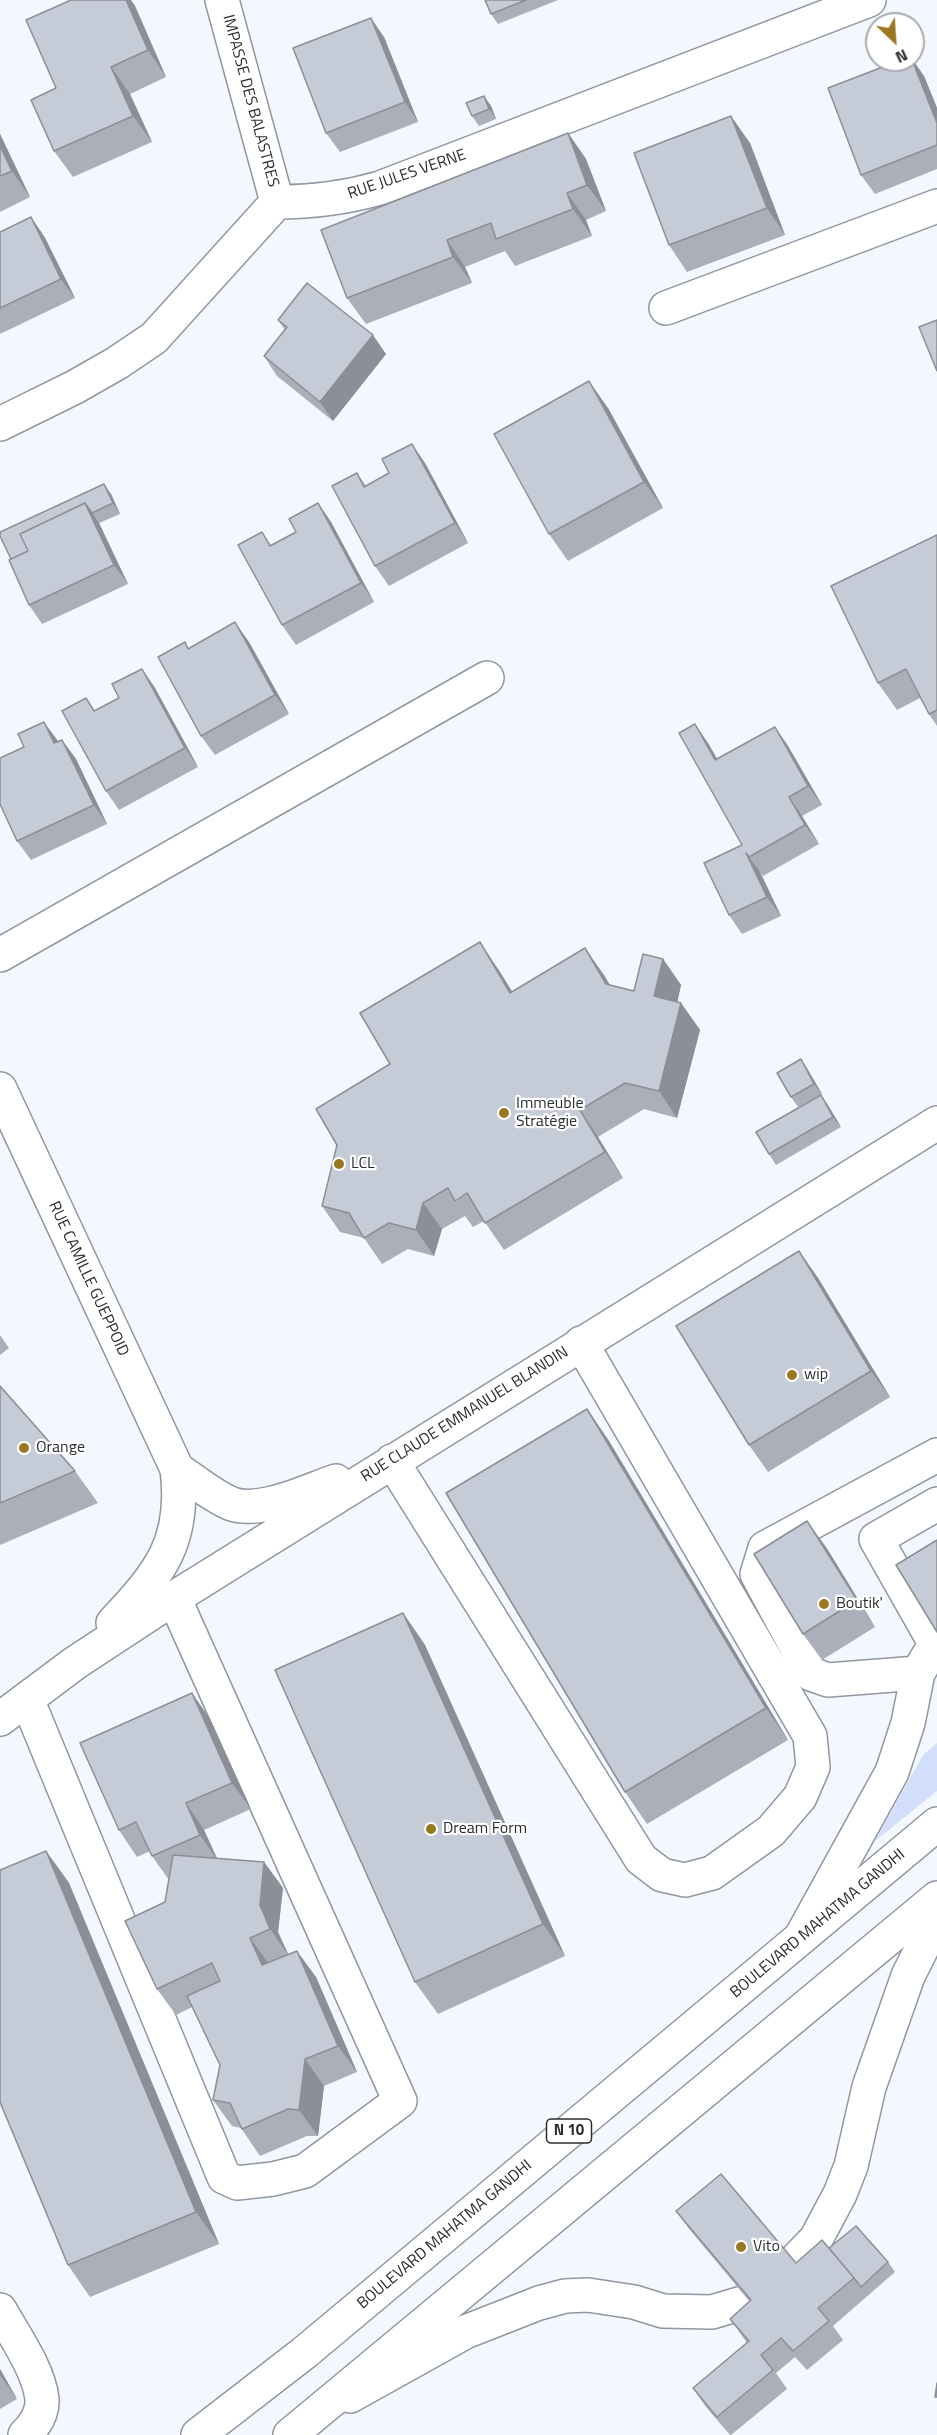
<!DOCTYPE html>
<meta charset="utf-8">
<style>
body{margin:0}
#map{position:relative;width:937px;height:2435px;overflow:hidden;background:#f3f7fe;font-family:"Titillium Web",sans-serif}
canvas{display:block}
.north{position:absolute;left:865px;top:12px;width:60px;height:60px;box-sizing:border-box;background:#fff;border:2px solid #aaabad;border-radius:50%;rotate:155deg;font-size:16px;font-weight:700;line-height:24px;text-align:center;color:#2b2d31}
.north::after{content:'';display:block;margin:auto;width:21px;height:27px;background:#9b7722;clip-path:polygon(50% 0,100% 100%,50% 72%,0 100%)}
</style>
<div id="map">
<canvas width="937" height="2435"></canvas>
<div class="north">N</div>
</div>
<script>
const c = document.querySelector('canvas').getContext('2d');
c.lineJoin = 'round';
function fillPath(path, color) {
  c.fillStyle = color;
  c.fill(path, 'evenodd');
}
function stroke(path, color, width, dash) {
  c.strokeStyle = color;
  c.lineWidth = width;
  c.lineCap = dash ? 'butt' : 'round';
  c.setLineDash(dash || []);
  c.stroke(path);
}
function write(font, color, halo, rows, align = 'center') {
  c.font = font + ' "Titillium Web",sans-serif';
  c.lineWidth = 4.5;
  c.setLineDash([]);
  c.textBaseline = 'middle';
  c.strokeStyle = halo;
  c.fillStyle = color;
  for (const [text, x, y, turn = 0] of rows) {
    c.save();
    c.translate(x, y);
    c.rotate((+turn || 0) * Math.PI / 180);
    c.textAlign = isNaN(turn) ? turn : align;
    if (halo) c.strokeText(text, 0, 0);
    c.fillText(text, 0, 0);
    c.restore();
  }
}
const green = new Path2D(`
 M937,1743v48l-62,50 48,-86z`);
const minor = new Path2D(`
 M222,0l55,202
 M666,308l271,-102
 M0,424l75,-37 42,-24 37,-25 123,-136c36,0 68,-4 103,-14l489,-188
 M0,955l487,-277
 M0,1089l177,380c9,72 -16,103 -64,154
 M392,1461l249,398 21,16 23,5 27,-7 59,-42 29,-34 13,-30 -3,-31 -229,-393
 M177,1469c17,11 35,27 55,35 29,10 77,-14 104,-23
 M935,1643l-59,-104 61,-35
 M918,1673l-90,7 -17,-6 -54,-100 8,-26 172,-93
 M27,1699l197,478 13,6 36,-4 32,-8 95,-70 -226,-503
 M0,1719l75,-56 99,-65 763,-475
 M801,1937l91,-165 16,-49 10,-50 19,-32
 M793,2263l23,-24 24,-45 11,-28 18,-79 39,-111 29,-58
 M0,2310c14,25 39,60 42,89 1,14 -8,27 -17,36
 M350,2396l115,-64 74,-29 26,-7 23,-1 46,7 29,9 49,1 37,-11`);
const major = new Path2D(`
 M198,2435l106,-82 633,-529
 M290,2435l647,-537`);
const wall = new Path2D(`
 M71,0h60l4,6 31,71 -36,17 22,48 -79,35 -19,-26z
 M485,0h73l-60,24 -7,-10z
 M384,37l34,85 -78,30 -14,-19z
 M924,76l13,32v61l-62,25 -14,-19z
 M484,96l7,10 5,13 -17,7 -7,-10z
 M568,133l18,26 20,52 -20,9 6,16 -77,30 -10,-15 -40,16 7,16 -106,41 -19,-26z
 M0,134l30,63 -30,15z
 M750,143l35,92 -98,37 -18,-27z
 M0,232l44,4 31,62 -75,36z
 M278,320l108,34 -53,67 -56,-45 -13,-20 21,-26z
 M608,408l55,100 -95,53 -19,-27z
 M425,463l43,80 -79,43 -14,-20 -18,-93 9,13z
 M111,494l9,20 -21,9 29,61 -86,40 -13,-19 -20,-45z
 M318,503l13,19 43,80 -78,43 -14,-20 -20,-93 9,13 25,-13z
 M937,535v191l-8,-12 -9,-16 -23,12 -19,-27z
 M249,642l40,72 -74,41 -14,-19 -12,-88z
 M142,669l13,19 43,79 -79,43 -13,-19 -20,-93 9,13 24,-13z
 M775,727l13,19 34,59 -20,11 17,28 -56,32 -3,-4 21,44 -39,18 -13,-19 13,-70 -34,-102 9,16z
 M62,740l14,19 31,65 -76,36 -14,-19 41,-99z
 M663,959l18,26 -4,17 4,1 19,27 -23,88 -33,-9 -46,28 25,41 -119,72 -20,-29 -11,6 -8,-11 -23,13 -8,27 -26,-7 -26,15 -18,-26 -24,-6 -18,-26 68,-142 108,-95 14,22 92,-16 6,10 24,6z
 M801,1059l7,11 14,24 -24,13 -7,-10z
 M821,1095l20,32 -65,38 -7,-11z
 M799,1251l19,27 72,119 -122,75 -19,-27z
 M0,1335l9,13 -9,7z
 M0,1386l75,85 23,32 -98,42z
 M587,1409l22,32 179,299 -141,84 -22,-32z
 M826,1547l49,80 -53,33 -19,-26z
 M403,1613l22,32 140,311 -127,58 -23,-32z
 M210,1719l41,90 -47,21 13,28 47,4 19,26 -5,44 10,22 28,23 41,95 -33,14 -6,50h-11l-47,20 -19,-28 -9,-2 -19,-26 7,-35 -28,-58 -16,8 -19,-26 8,-87 4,-22 -17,-24 -2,-5 -13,6 -18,-27z
 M46,1851l23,32 150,361 -129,53 -22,-32z
 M676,2211l120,52 33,-15 59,14 7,10 -62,54 10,14 -36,30 -12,-13 -19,16 11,16 -56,46h-1l-24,-28 -13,-19 54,-45 -17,-24 20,-17 -60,-72z
 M0,2369l17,30 -17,10z`);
const shadedWall = new Path2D(`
 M126,0h5l4,6 31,71 -18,-27z
 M371,18l13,19 34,85 -13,-20z
 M912,60h1l11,16 13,32v15z
 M111,67l19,27 22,48 -19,-26z
 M484,96l7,10 5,13 -7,-10z
 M731,116l19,27 35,92 -18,-27z
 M568,133l18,26 20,52 -19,-26z
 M0,134l30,63 -18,-26 -12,-25z
 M567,193l19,27 6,16 -19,-27z
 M31,217l13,19 31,62 -14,-19z
 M447,240l18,27 7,16 -19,-26z
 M373,335l13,19 -53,67 -13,-19z
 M589,381l19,27 55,100 -19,-26z
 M412,444l13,19 43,80 -13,-20z
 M104,484l7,10 9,20 -7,-11z
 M85,503l14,20 29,61 -14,-19z
 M318,503l13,19 43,80 -13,-19z
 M235,622l14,20 40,72 -14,-19z
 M142,669l13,19 43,79 -13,-19z
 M44,722l14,19 10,22 -14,-20z
 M695,724l13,19 21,37 -14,-20z
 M775,727l13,19 34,59 -14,-19z
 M62,740l14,19 31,65 -13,-19z
 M789,797l13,19 17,28 -14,-19z
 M746,853l14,19 21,44 -14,-19z
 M480,942l18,27 31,50 -19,-26z
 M585,948l19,27 21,36 -19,-27z
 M663,959l18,26 -8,38 -19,-27z
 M681,1003l19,27 -23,88 -18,-27z
 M801,1059l7,11 14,24 -8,-10z
 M821,1095l7,10 13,22 -8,-10z
 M580,1110l18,27 25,41 -18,-26z
 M423,1203l19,26 -8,27 -18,-26z
 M799,1251l19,27 72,119 -19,-26z
 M587,1409l22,32 179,299 -22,-32z
 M807,1521l19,26 49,80 -18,-27z
 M403,1613l22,32 140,311 -22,-32z
 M192,1693l18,26 41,90 -19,-26z
 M186,1803l18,27 14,31 -18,-26z
 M46,1851l23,32 150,361 -23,-32z
 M264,1862l19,26 -5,44 11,24 -19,-27 -10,-24z
 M250,1938l19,26 -7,1z
 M297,1951l19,26 41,95 -19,-26z
 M305,2059l19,27 -6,50 -19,-26z
 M0,2369l17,30 -17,-24z`);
const building = new Path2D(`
 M71,0h55l22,50 -37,17 22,49 -79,35 -23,-51 25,-12 -30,-68z
 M485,0h41l-35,14z
 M371,18l34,84 -79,31 -33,-85z
 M901,60h11l25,63v22l-76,30 -33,-87z
 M484,96l5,13 -17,7 -6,-13z
 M731,116l36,92 -98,37 -35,-92z
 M568,133l19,52 -20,8 6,16 -77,30 -5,-16 -44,17 6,17 -106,41 -26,-68z
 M0,146l12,25 -12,5z
 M31,217l30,62 -61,29v-76z
 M307,283l66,52 -53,67 -56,-46 23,-29 -9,-7z
 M937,320v51l-18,-44z
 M589,381l55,101 -95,52 -55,-100z
 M412,444l43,79 -80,43 -43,-80 25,-13 7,14 25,-14 -7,-14z
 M104,484l9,19 -21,10 -7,-10 -65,31 8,17 -17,8 -11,-23v-4z
 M85,503l29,62 -85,40 -20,-45 19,-9 -8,-17z
 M318,503l43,80 -79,42 -44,-80 24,-13 8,14 26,-14 -7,-13z
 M937,535v175l-8,4 -23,-45 -28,14 -47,-97z
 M235,622l40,73 -74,41 -43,-79 27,-15 3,7z
 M142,669l43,79 -79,43 -44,-80 24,-13 8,13 25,-13 -7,-14z
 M44,722l10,21 8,-3 32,65 -77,36 -17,-37v-46l24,-11 -6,-13z
 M695,724l20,36 60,-33 33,59 -19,11 16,28 -56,32 -3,-4 21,44 -38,18 -25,-52 38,-18 -63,-112z
 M480,942l30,51 75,-45 21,36 28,7 9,-37 20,5 -9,37 27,7 -22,88 -34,-8 -45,27 25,42 -120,71 -18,-30 -12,8 -7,-13 -25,15 -7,27 -27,-7 -25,15 -15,-25 -27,-7 15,-61 -21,-36 74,-45 -30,-51z
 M801,1059l13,25 -23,13 -14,-24z
 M821,1095l12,22 -64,37 -13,-22z
 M799,1251l72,120 -122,74 -73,-119z
 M0,1386l75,85 -75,32z
 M587,1409l179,299 -141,84 -179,-299z
 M807,1521l50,79 -54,34 -49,-80z
 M937,1540v92l-41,-67z
 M403,1613l140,311 -128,58 -140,-312z
 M192,1693l40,90 -46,20 14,32 -48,21 -16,-34 -17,8 -39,-87z
 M46,1851l150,361 -128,53 -68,-163v-232z
 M173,1855l91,7 -4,43 10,24 -20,9 12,27 35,-14 41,95 -33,13 -6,51 -11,-1 -46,20 -12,-26 -17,-3 7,-35 -33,-69 33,-15 -8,-18 -55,26 -32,-68 40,-19z
 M721,2174l75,89 26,-23 32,38 -36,30 11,13 -36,30 -12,-13 -20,17 12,15 -56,47 -24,-29 56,-47 -19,-22 21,-19 -75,-89z
 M856,2226l32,36 -27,25 -7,-9 -25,-30z
 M937,2383v14h-2z`);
const markers = [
 [504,1113,6,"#9b7722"],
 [339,1164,6,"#9b7722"],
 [792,1375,6,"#9b7722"],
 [24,1448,6,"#9b7722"],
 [824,1604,6,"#9b7722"],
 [431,1829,6,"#9b7722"],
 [741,2247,6,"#9b7722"]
];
const shields = [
 [569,2131,45]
];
const shieldNames = [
 ["N 10",569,2131]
];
const streetNames = [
 ["IMPASSE DES BALASTRES",250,101,75],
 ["RUE JULES VERNE",407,175,-19],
 ["RUE CAMILLE GUEPPOID",88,1279,65],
 ["RUE CLAUDE EMMANUEL BLANDIN",465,1415,-32],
 ["BOULEVARD MAHATMA GANDHI",818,1924,-40],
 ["BOULEVARD MAHATMA GANDHI",445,2235,-40]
];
const poiNames = [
 ["Immeuble",516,1104],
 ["Stratégie",516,1122],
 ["LCL",351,1164],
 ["wip",804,1375],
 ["Orange",36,1448],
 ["Boutik'",836,1604],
 ["Dream Form",443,1829],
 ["Vito",753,2247]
];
fillPath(green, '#d1dffa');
stroke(minor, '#9197a1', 36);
stroke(major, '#9197a1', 36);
stroke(minor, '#fff', 33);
stroke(major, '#fff', 33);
fillPath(wall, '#aaafb9');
fillPath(shadedWall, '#8b8f96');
fillPath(building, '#c6ccd7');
stroke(building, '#8b8f96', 1.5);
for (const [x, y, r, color] of markers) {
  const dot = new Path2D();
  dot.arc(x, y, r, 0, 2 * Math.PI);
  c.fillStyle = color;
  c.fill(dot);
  stroke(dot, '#fff', 2);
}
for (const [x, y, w] of shields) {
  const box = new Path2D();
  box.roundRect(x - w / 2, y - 12, w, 24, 4.5);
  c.fillStyle = '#fff';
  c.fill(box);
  stroke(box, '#2b2d31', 1.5);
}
write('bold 15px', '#2b2d31', null, shieldNames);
write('16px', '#2b2d31', '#fff', streetNames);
write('16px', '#2b2d31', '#fff', poiNames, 'left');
</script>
